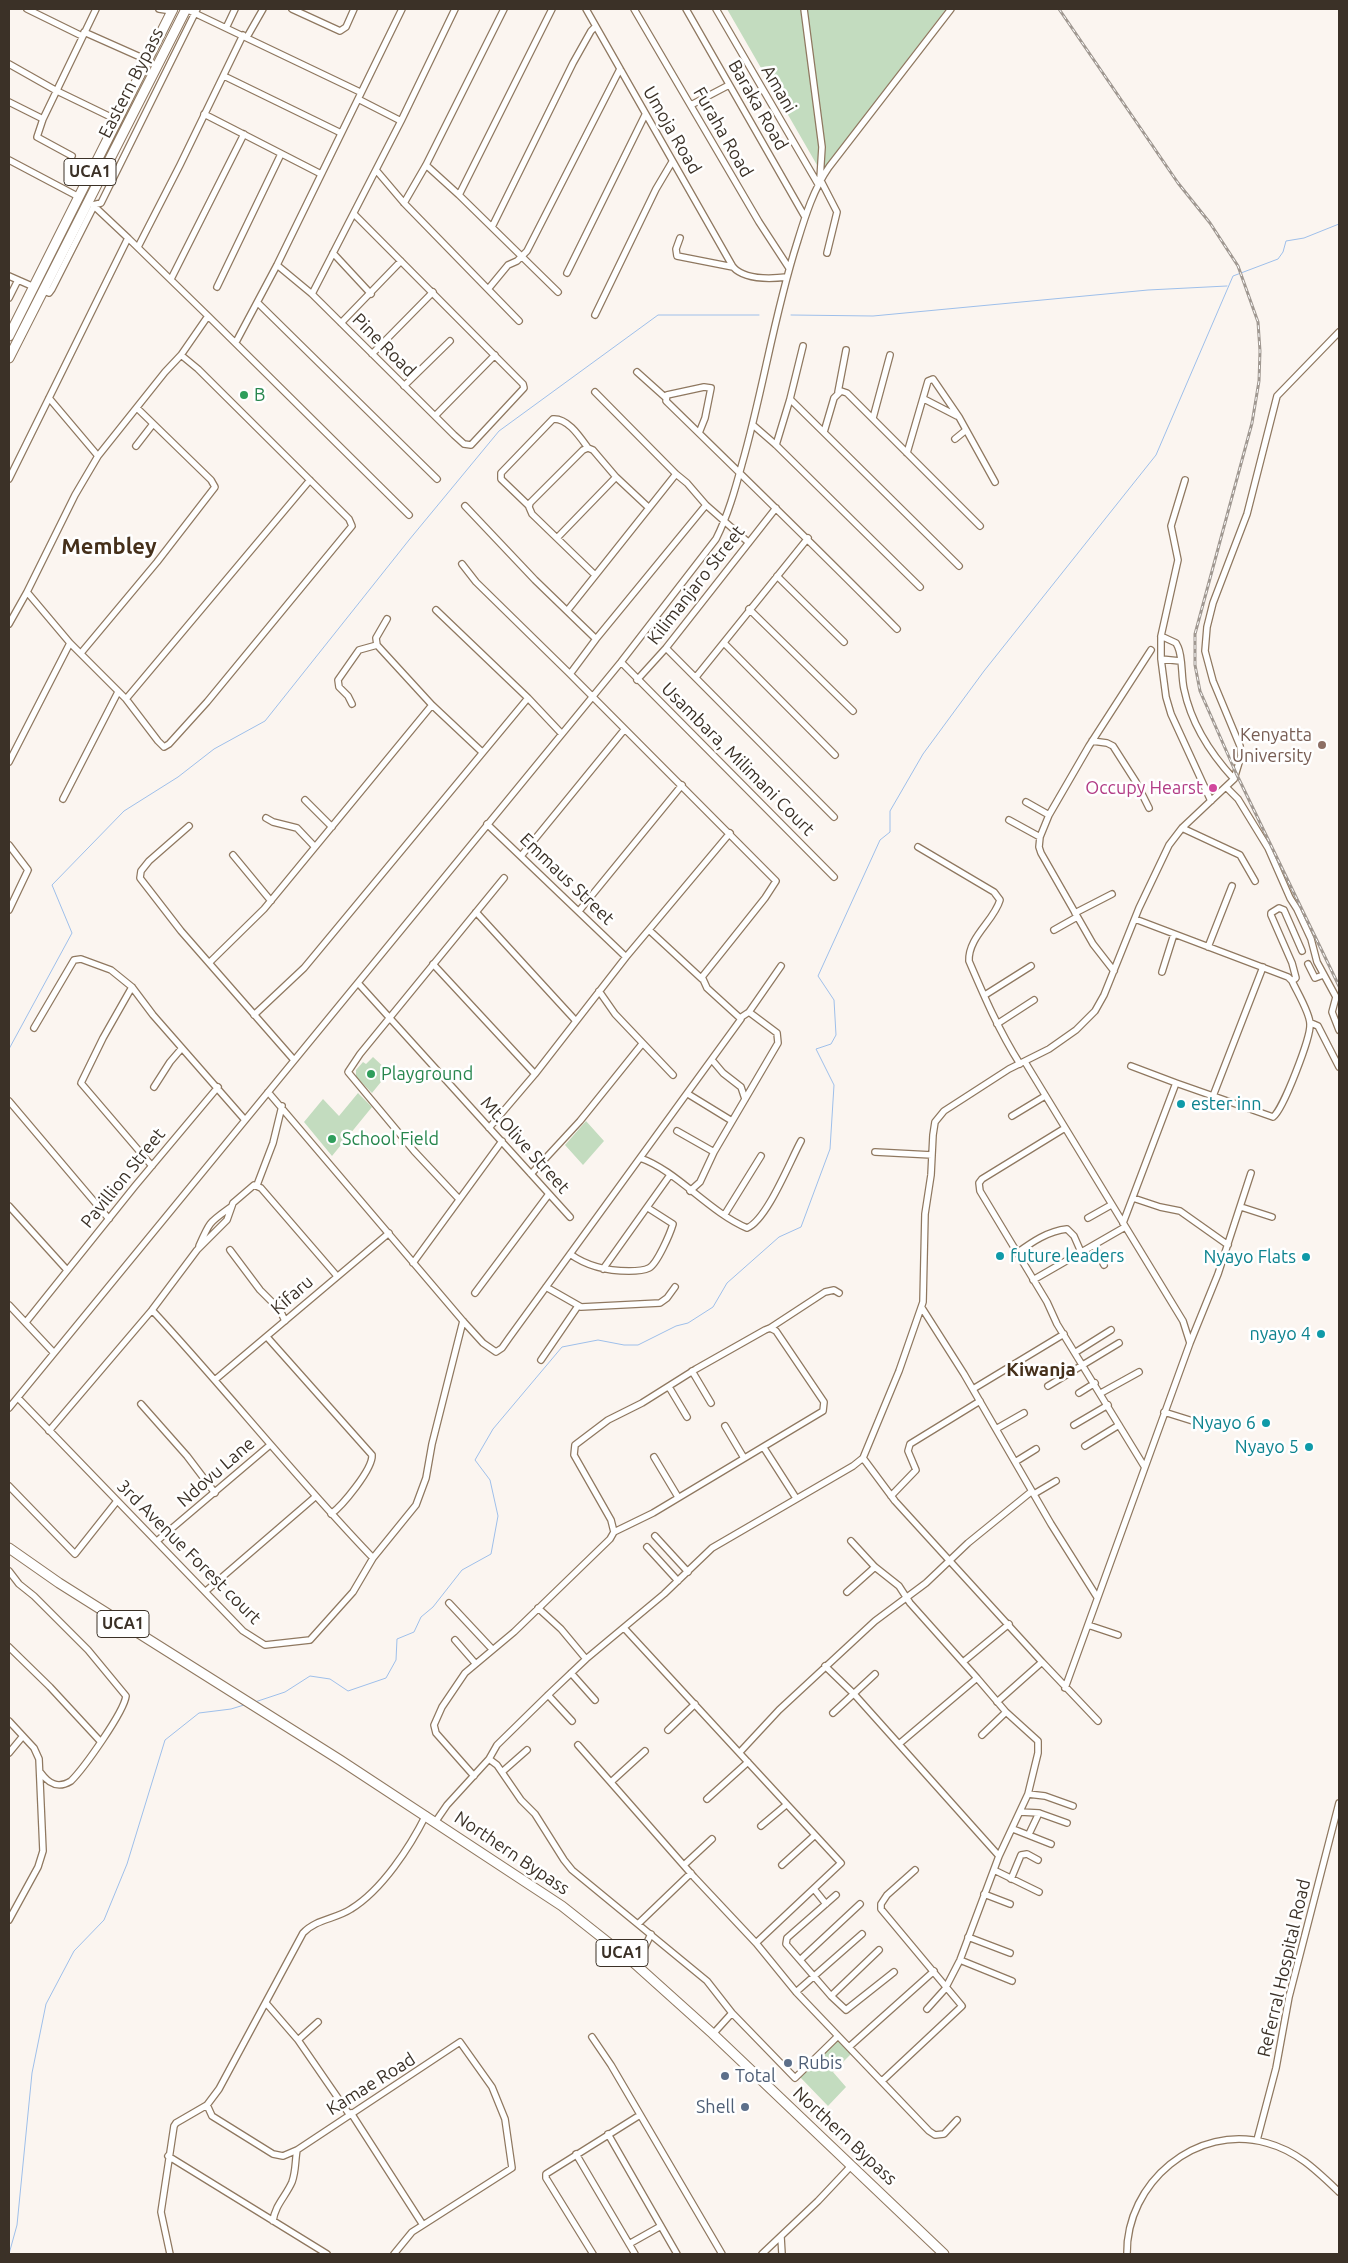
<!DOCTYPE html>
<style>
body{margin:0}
#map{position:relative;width:1348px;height:2263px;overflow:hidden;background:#fbf5f0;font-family:Ubuntu,sans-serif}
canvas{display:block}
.frame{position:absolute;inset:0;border:10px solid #3b3127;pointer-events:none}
</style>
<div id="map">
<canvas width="1348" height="2263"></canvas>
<div class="frame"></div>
</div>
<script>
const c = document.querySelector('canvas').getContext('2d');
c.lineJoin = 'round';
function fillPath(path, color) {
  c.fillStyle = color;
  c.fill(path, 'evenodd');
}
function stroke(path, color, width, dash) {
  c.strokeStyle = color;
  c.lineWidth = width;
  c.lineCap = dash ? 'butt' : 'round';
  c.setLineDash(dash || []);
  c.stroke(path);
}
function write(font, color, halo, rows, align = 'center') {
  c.font = font + ' Ubuntu,sans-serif';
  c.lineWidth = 5;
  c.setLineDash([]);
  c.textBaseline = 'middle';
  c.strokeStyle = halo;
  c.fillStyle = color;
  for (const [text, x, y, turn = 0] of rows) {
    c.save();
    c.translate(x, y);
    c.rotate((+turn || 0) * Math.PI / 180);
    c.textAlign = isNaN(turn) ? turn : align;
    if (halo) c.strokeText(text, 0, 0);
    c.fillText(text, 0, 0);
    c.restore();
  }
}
const green = new Path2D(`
 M727,9h219l-125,163z
 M373,1057l16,15 -17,21 -16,-16v-7l7,-8 3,2z
 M358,1093l14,14 -40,49 -28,-34 19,-23 16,17z
 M586,1121l18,20 -21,24 -18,-20z
 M837,2039l14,15 -18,18 13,15 -18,19 -29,-30z`);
const stream = new Path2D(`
 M791,315l82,1 275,-26 79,-4
 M9,1049l63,-116 -20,-48 72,-74 54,-34 36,-28 51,-28 144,-181 90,-109 159,-116h101
 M255,1702l30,-10 25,-16 20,3 18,12 38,-13 10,-18 1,-21 17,-7 7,-15 12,-10 29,-37 29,-16 7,-38 -8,-36 -15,-20 18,-31 69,-82 36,-7 26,5h14l38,-19 12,-3 25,-16 14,-24 52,-46 22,-10 29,-78 4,-64 -18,-36 15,-5 5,-9 -2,-35 -16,-24 62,-136 10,-8v-21l33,-57 61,-83 172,-216 77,-179 45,-17 5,-7 3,-11 18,-3 35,-14
 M9,2254l8,-29 15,-152 14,-69 28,-53 30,-31 23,-56 38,-124 34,-27 32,-4 13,-4`);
const street = new Path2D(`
 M27,9l55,27
 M159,9l13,2
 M186,9l174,83
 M292,9l48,22 6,-4 8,-18
 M586,9l147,258c12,13 37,12 54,10
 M634,9l125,213 30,46
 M686,9l119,208
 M716,9l102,175
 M804,9l18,138 -2,32 17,33 -10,41
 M226,28l9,-19
 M84,32l63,28
 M247,37l16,-28
 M9,64l46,26 62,30
 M224,76l117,57
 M358,99l43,22
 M9,102l34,17 53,-110
 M691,105l38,-20
 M204,114l117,60
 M43,119l-6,18 35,19
 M9,160l70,37
 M426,165l33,30 99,97
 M376,170l28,33 115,118
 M459,195l93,-186
 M404,203l22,-38 78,-156
 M93,205l8,-2 96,-194
 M492,227l81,-164 18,-32 4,-4
 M680,238l-4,11 1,7 56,11
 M138,247l42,-82 63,-130
 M333,253l38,41
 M277,265l35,29 142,141 10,9 7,1 53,-57 -1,-4 -169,-170
 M567,273l78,-158
 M9,276l25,11
 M171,279l73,-145
 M217,287l64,-133
 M489,288l19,-23 9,-4 10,-10 93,-182
 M312,294l89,-173 54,-112
 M9,298l9,-18
 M258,303l179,176
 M595,315l61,-126 16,-27
 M208,316l201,199
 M341,323l60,-62
 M236,342l41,-77 125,-256
 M803,346l-13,53 169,167
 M372,354l61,-62
 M637,372l29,26
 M404,386l46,-45
 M838,392l8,-42
 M924,399l33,17
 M435,416l60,-61
 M873,418l17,-63
 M753,425l23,20 144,142
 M824,432l10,-34 7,-7 6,2 133,133
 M699,433l6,-15 6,-30 -7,-1 -37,8 -1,6c78,76 155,151 231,228
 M955,439l11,-9
 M776,445l14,-46
 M136,446l17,-22
 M907,453l21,-72 5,-2 26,38 36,65
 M98,456l67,-84 16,-17 27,-39 -80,-78
 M676,474l11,9 19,22 42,37
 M9,479l119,-241 -34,-32 -42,83 -3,4 -6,-2
 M1185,480l-14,46 7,34 -17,76v23l5,38 5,17 40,87
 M529,506l-28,-27v-6l52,-54c15,-1 27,18 35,29
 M557,538l59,-61
 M462,564l14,18 94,92
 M595,575l-63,-61 -3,-7 1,-4 53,-53 5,-2 5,2 23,27 32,30
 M777,576l67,66
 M749,609l104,102
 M436,610l92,88
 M567,611l109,-137 -81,-82
 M387,619l-11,19 1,7 55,60
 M9,624l18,-32
 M1161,636l15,7 2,4c5,11 3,29 6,42 7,34 26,64 50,90
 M596,639l110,-134
 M70,643l56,56 184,-219
 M724,643l111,112
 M666,648l168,169
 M81,653l76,-91 58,-75 -4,-7 -74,-72
 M1161,659l19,2
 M621,662l213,215
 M696,677l112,-139
 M637,680l29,-32 110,-140
 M126,699l32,42 6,6 5,-3 38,-42 145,-176 -3,-7 -151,-150 -17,-14
 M352,704l-4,-8 -9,-9 -1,-7 21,-30 18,-5
 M1092,741l15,2 6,3 23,36 13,26
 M9,762l61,-119 -43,-51 48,-97 23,-39 -49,-58
 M1226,787l12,12 30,49 22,50 7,11 14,30 6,23 19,35 -4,15 7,18
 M63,799l55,-107
 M305,800l27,27
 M1026,802l23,13
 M266,818l7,4 24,6 18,19
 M1009,820l31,17
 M487,824l139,133
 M189,826l-40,35 -8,10 -1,7 41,53 113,129
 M1182,828l58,27 15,26
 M9,845l19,25 -19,40
 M918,847l76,45 6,8c-6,21 -32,37 -31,61 15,35 30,70 51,103
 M233,855l38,46
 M521,856l103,-126
 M579,911l103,-126
 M476,912l99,108
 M1075,913l37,-19
 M649,930l53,49
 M1054,930l23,-13
 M1208,947l24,-61
 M210,962l54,-53 168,-204 50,47
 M433,964l102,110
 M1308,964l7,14 8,-3
 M1114,971l-21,-27 -52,-91 -2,-6 1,-10 9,-22 40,-69 62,-96
 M1162,972l12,-38
 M1292,981l4,-3 -4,-15 -21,-48v-2l8,-5 5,2 18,41
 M358,983l212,234
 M132,987l-29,51 -22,45 71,83
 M599,991l16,23 58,61
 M985,995l46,-29
 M749,1012l32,-46
 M254,1015l50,-47 224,-270 33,35
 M1311,1023l7,3 21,41
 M997,1024l37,-24
 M34,1028l40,-68 7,-1 30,11 21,17 21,28 92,105
 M712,1060l11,13 18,14 4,12
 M1025,1062l158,259 7,22 -125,345
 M1131,1066l45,17
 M154,1087l16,-25 12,-14
 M268,1092l195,229 20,22 13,9 6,-4 7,-10 232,-319 -34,-31 -5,-11 63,-79 11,-17 -206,-207 26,-35 -61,-59 -70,-74
 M688,1094l44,27
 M1213,1096l50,-129
 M9,1101l100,118
 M1012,1116l33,-20
 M489,1128l46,-54 91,-117 104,-124
 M1065,1128l-83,51 -3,4 1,8 67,111 10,22 87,142
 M677,1131l37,21
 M875,1152l57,3
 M640,1158c36,12 69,54 107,70 20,-8 43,-67 54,-87
 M531,1174l49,-53 62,-77
 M257,1185l16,-42 9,-37
 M690,1191l10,-9 14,-30 64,-109 -1,-10 -28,-21 -9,6
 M1133,1198l27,9 20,4 48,34
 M459,1199l-45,-48 -66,-79 12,-18 144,-176
 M9,1206l58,64
 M1241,1207l31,10
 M725,1214l36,-58
 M1088,1218l23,-13
 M1123,1223l53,-140 97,34c10,-7 38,-80 37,-93 0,-11 -13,-32 -18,-43l-4,-4 -153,-58
 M1094,1245l10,20
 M199,1246c11,-25 10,-23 32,-39
 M230,1250l30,40 20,20 5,11
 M1017,1253c15,-11 31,-22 50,-24l7,7 7,16
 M570,1254c18,13 37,17 59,17 7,0 14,0 20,-3 8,-4 21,-34 24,-44l-25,-16
 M413,1263l89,-122
 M603,1269l67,-94
 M1033,1280l92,-53
 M546,1287l35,20 79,-4 7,-5 8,-11
 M475,1293l74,-99
 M9,1305l45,48
 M922,1308l42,66 87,150 46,73
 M152,1310c75,81 144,168 221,248
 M26,1322l109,-136 83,-99
 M770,1328l55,-36 9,-2 5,3
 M267,1337l105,118c1,14 -30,51 -41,59
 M1190,1343l28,-69 33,-101
 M1076,1352l35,-22
 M541,1360l37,-54
 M692,1371l19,32
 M216,1379l173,-146
 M1048,1386l71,-43
 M669,1387l18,30
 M973,1389l91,-55
 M1079,1393l16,-10
 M1101,1393l38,-21
 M18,1398l225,233 22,14 45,-5 43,-48 20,-34 43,-53 10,-27 6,-34 31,-123
 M141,1404l46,52 28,37
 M9,1408l612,-746 95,-123c12,-24 19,-49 26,-75 21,-73 32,-149 55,-221 8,-26 16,-53 32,-76l122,-158
 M1164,1412l32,10
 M1074,1425l34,-20
 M725,1426l19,32
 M996,1429l28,-16
 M49,1431l103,-121 45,-60 30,-30 6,-17 21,-18 7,3 76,88
 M1085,1446l34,-21
 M764,1448l32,50
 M654,1457l24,40
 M863,1458l32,43 147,161
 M1015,1462l21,-13
 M9,1486l66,68 42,-53
 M1034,1494l22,-13
 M891,1496l25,-26 -8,-19 2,-7 70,-43
 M655,1536l33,36
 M157,1541l113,-96
 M851,1541l24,26 24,19 11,17 67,75 -78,66
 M647,1547l31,34
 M9,1571l10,13 15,12 54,54 38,46c-2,16 -42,72 -55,85 -13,8 -22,3 -30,-8
 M206,1591l109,-94
 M847,1592l28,-25
 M449,1603l43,46
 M538,1608l23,21 25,30
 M1088,1625l30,10
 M625,1629l216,234 -85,80
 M455,1640l20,23
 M9,1647l41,40 50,54
 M963,1662l46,-38
 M825,1666l29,28 145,162
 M571,1673l24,27
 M548,1695l24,26
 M997,1702l45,-40 56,59
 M833,1713l42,-39
 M9,1721l25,27 5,11 4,92 -5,16 -29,53
 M668,1730l27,-26
 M982,1735l24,-23
 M578,1745l116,132 62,66 40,49 133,139 6,4 9,-1 13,-14
 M740,1752l39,-42 96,-89 51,-38 42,-40 64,-52
 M9,1753l14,-17
 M489,1759l8,6 24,35 14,14 29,46 8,10 135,111 25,32 63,65 43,-42
 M502,1772l25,-22
 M474,1776l-38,-43 -2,-8 8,-18 23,-34 49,-41 96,-93 4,-7 39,-19 170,-102 1,-9 -48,-71 -6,-3 -5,2 -69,39 -54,34 -34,17 -33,25 -1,10 37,65 3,12
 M611,1782l34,-31
 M1028,1794l17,2 28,10
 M707,1799l41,-37
 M1020,1812l19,1
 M436,1821l11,-16 42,-46 8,-14 51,-50 38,-36 78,-65 48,-46 141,-82 10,-8 36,-87 24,-69 2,-88 6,-39 2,-40 2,-13 9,-11 65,-42 40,-20 27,-19 19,-19 9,-16 35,-87 30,-63 13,-17 52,-49 7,-23 -1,-10 -27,-65 -8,-30 2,-24 6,-24 34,-89 30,-118 62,-64
 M761,1826l25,-21
 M1013,1829l38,15
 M1029,1834l10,-21 28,10
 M684,1865l28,-26
 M782,1865l32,-29
 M994,1870l45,22
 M1011,1879l10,-24 6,-1 11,6
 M814,1889l12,15
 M984,1894l26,10
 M836,1895l-49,43 -1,6 45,52 15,14 48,-38
 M639,1923l52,-50
 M968,1937l42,16
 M800,1960l60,-56
 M960,1960l52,21
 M634,1963l8,-10 9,-19
 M796,1992l66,-58
 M831,1996l48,-46
 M266,2003l32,37 51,74
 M927,2009l18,-20 15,-29 39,-104 29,-62 10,-41v-12l-32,-29 -29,-34
 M713,2034l19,-21
 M592,2037l19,28 111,189
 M298,2040l20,-18
 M849,2047l85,-76
 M882,2081l80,-75 -81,-97v-5l6,-9 28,-25
 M207,2105l5,11 61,38 10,2 14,-6 163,-108 32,45 13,32 7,49 -89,57
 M351,2113l72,112 -11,7 -18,22
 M608,2134l69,120
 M1257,2140l19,-72 13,-71 50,-194
 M576,2154l59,100
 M168,2156l159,98
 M273,2221c2,-16 13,-25 19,-39 4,-11 3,-21 5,-32
 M781,2237l1,17
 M629,2244l32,-18
 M170,2254l-9,-42 13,-86 2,-3 31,-18 12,-16 84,-156c13,-14 33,-14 48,-24 31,-19 59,-62 75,-94
 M593,2254l-47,-76v-4l94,-59
 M762,2254l56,-53 33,-35
 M1127,2254c-1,-71 69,-131 140,-111 30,8 50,28 72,49`);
const primary = new Path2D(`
 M9,336l164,-327
 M9,358l177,-349
 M9,1548l50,35 281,177 222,146 72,57 79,71 231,220`);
const rail = new Path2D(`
 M1059,9l119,174 32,40 28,43 20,56 2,29 -1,30 -7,42 -57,211v31l5,26 36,82 103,213`);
const markers = [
 [244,395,5,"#2e9e5b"],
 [1322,745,5,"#8d6e63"],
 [1213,788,5,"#d1479c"],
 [371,1074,5,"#2e9e5b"],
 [1181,1104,5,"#0f9aa8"],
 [332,1139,5,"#2e9e5b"],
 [1000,1256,5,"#0f9aa8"],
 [1306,1257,5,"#0f9aa8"],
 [1321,1334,5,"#0f9aa8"],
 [1266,1423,5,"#0f9aa8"],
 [1309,1447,5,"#0f9aa8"],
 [788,2063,5,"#5c6f8a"],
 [725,2076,5,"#5c6f8a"],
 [745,2107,5,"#5c6f8a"]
];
const shields = [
 [90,172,52],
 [123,1624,52],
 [622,1953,52]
];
const shieldNames = [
 ["UCA1",90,172],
 ["UCA1",123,1624],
 ["UCA1",622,1953]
];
const streetNames = [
 ["Eastern Bypass",131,83,-63],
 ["Amani",779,89,60],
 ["Baraka Road",758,105,60],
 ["Umoja Road",672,130,60],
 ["Furaha Road",723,132,60],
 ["Pine Road",384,345,45],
 ["Kilimanjaro Street",696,585,-52],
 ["Usambara, Milimani Court",738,759,45],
 ["Emmaus Street",567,879,44],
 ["Mt.Olive Street",525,1145,48],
 ["Pavillion Street",123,1178,-51],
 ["Kifaru",292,1295,-41],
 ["Ndovu Lane",216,1472,-41],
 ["3rd Avenue Forest court",189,1552,45],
 ["Northern Bypass",512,1853,34],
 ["Referral Hospital Road",1284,1968,-77],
 ["Kamae Road",371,2084,-32],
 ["Northern Bypass",845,2136,43]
];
const leisureNames = [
 ["B",254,395],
 ["Playground",381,1074],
 ["School Field",342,1139]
];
const educationNames = [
 ["Kenyatta",1312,735],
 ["University",1312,756]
];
const hotelNames = [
 ["Occupy Hearst",1203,788]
];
const cultureNames = [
 ["ester inn",1191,1104,"left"],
 ["future leaders",1010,1256,"left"],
 ["Nyayo Flats",1296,1257],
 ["nyayo 4",1311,1334],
 ["Nyayo 6",1256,1423],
 ["Nyayo 5",1299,1447]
];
const serviceNames = [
 ["Rubis",798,2063],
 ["Total",735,2076],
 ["Shell",735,2107,"right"]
];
const neighbourhoodNames = [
 ["Kiwanja",1041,1370]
];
const districtNames = [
 ["Membley",109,547]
];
fillPath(green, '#c3dcbf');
stroke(stream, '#9ebfea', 1);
stroke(street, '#8f7860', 8);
stroke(primary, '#8f7860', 11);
stroke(street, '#fff', 5.5);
stroke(primary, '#fff', 9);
stroke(rail, '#a09891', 3);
stroke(rail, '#fff', 1, [4]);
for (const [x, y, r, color] of markers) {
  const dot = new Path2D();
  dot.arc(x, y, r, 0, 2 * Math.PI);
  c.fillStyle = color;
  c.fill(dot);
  stroke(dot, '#fff', 2);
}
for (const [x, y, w] of shields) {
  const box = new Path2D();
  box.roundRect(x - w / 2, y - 13.5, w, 27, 4);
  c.fillStyle = '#fff';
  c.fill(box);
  stroke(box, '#3b3127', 1);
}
write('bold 16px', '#3b3127', null, shieldNames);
write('18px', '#3b3127', '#fff', streetNames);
write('18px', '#27864d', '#fff', leisureNames, 'left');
write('18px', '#785e54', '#fff', educationNames, 'right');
write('18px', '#b23c85', '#fff', hotelNames, 'right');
write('18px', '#0d838f', '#fff', cultureNames, 'right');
write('18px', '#4e5e75', '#fff', serviceNames, 'left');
write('bold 19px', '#45301b', '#fff', neighbourhoodNames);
write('bold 22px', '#45301b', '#fff', districtNames);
</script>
